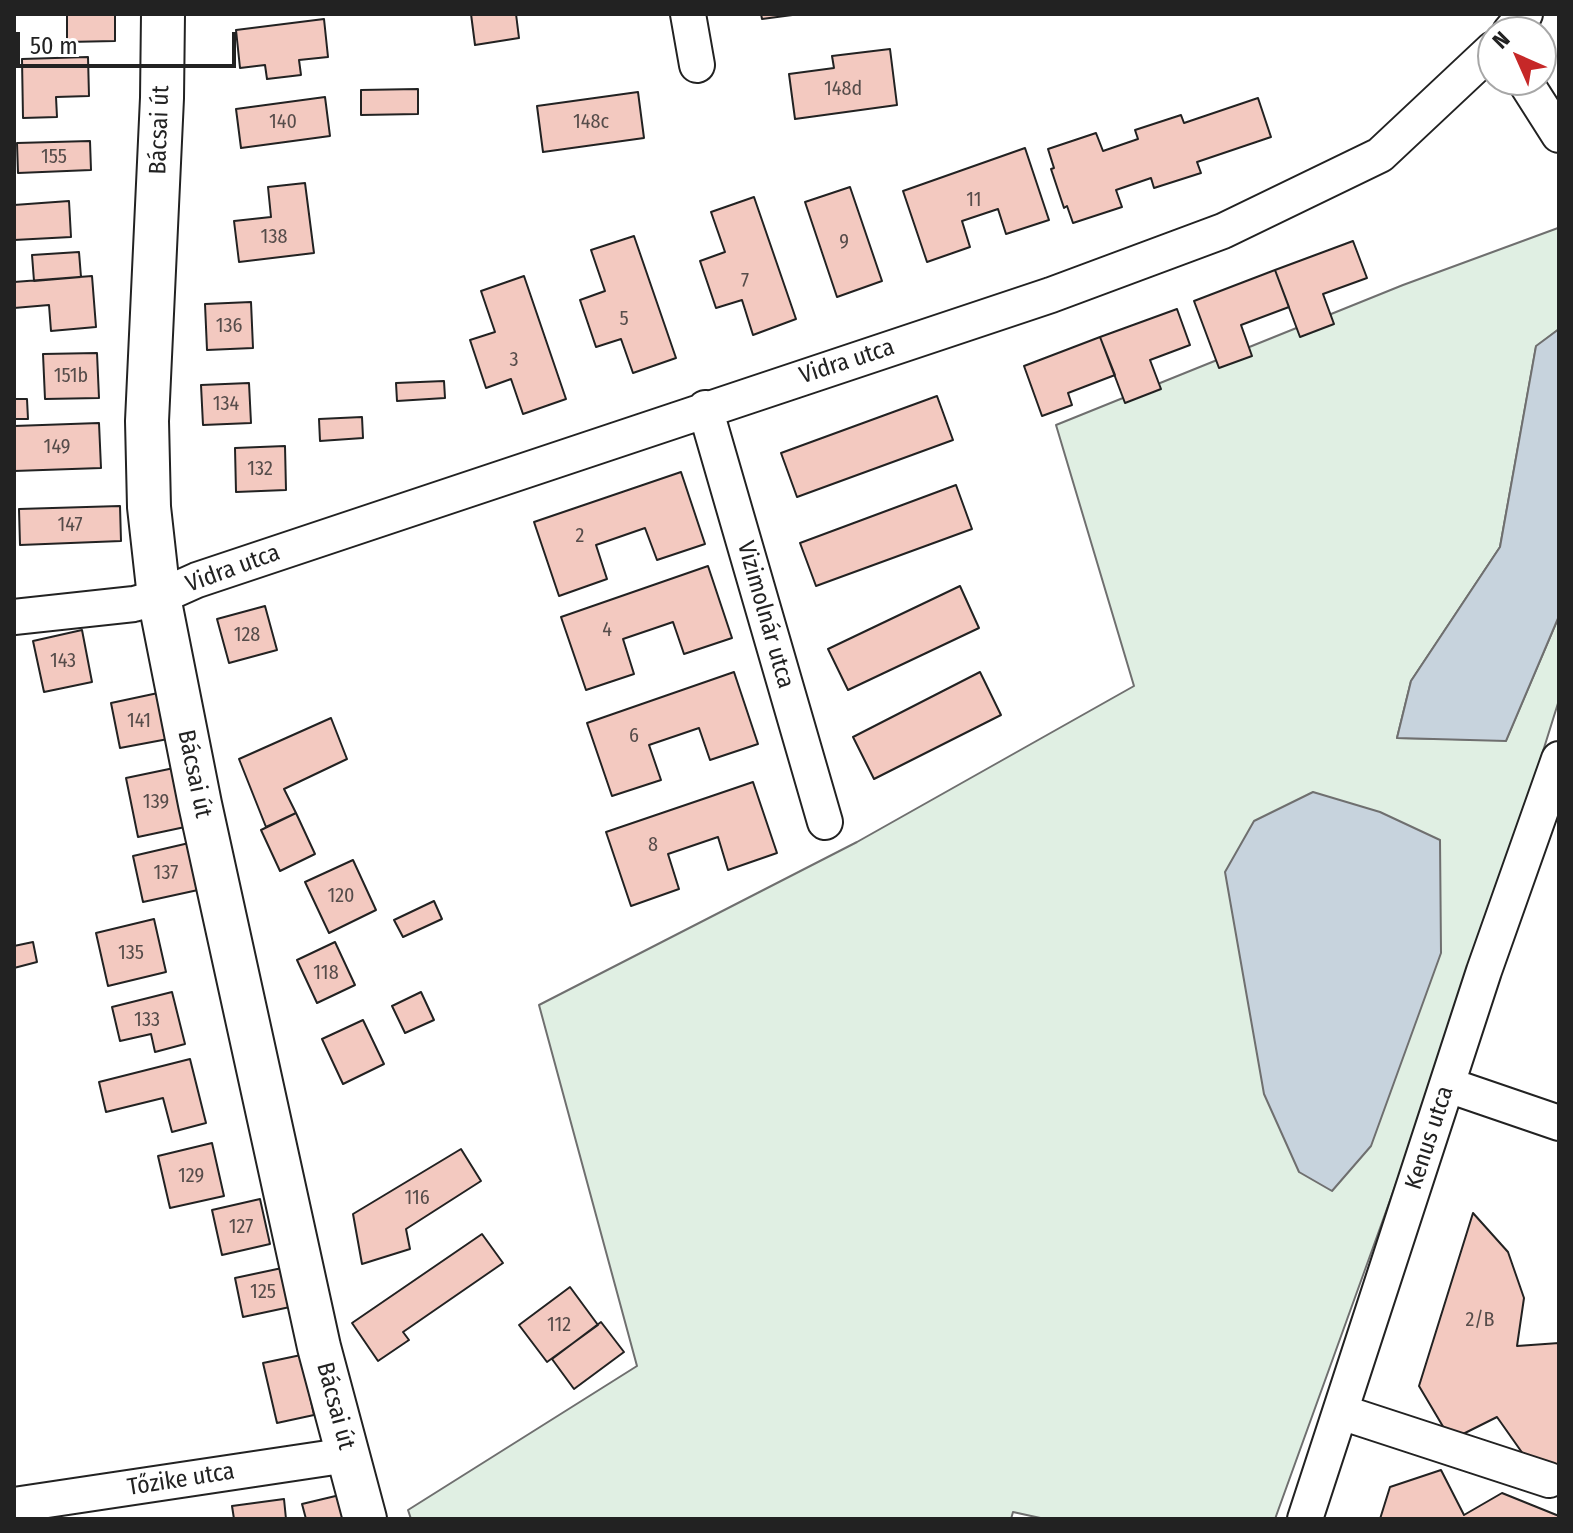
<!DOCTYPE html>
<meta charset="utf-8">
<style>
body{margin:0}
#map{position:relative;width:1573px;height:1533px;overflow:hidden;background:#fff;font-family:"Fira Sans Condensed",sans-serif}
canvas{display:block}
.frame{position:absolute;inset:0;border:16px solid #222;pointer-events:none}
.north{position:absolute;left:1477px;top:16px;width:80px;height:80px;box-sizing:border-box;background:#fff;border:2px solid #a7a7a7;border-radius:50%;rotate:315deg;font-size:22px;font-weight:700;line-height:32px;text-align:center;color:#222}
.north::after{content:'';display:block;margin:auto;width:28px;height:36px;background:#c62828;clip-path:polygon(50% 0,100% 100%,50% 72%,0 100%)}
.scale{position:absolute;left:16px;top:32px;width:220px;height:36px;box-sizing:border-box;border:4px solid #222;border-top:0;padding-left:10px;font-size:24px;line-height:28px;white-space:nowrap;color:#222;-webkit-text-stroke:6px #fff;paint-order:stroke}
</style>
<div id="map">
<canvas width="1573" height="1533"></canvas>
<div class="frame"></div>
<div class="north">N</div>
<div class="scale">50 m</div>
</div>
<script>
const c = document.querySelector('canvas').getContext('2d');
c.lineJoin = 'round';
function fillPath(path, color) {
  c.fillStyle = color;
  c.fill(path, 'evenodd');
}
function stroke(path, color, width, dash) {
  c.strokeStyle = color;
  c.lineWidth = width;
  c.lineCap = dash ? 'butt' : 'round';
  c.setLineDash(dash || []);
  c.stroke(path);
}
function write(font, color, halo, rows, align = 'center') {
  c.font = font + ' "Fira Sans Condensed",sans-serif';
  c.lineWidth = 6;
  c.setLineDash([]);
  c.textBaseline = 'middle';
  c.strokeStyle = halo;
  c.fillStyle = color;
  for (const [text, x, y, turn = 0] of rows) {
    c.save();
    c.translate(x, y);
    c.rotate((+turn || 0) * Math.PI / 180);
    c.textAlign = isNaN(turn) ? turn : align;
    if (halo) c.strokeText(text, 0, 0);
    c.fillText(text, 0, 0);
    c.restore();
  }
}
const green = new Path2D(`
 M1558,228l1,101 -23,18 -36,200 -89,134 -14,57 109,2 53,-124v84l-75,240 -209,579h-230l-32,-7 -2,7h-600l-3,-9 229,-144 -98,-361 318,-163 277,-156 -78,-261 347,-140z`);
const water = new Path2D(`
 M1559,329v287l-53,125 -109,-3 14,-57 89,-134 36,-201z
 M1313,792l67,20 60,28 1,113 -70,193 -39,45 -33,-19 -35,-78 -39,-222 29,-51z`);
const building = new Path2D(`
 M67,14h48v27l-48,1z
 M471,14h45l3,24 -44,7z
 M761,14h39l-38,5z
 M324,19l4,38 -29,3 2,15 -34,4 -2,-14 -25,3 -4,-38z
 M890,49l7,56 -102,14 -6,-45 45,-6 -2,-12z
 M88,57l1,39 -33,1 1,20 -34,1 -1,-59z
 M418,89v25l-57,1v-25z
 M638,92l6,46 -101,14 -6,-46z
 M325,97l5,39 -89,12 -5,-39z
 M1258,98l13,39 -74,25 4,11 -47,15 -3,-10 -35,12 6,17 -49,16 -6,-17 -3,2 -13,-39 3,-1 -6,-19 48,-16 7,18 35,-12 -3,-9 46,-15 3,8z
 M90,141l1,29 -73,3 -1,-30z
 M1025,148l24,72 -43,14 -8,-25 -36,12 8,26 -43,15 -24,-71z
 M305,183l9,70 -75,9 -5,-41 37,-4 -3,-30z
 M850,187l32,94 -45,16 -32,-95z
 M754,197l42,122 -43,16 -11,-35 -26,8 -16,-47 25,-9 -14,-40z
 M69,201l2,36 -57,3v-35z
 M634,236l42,122 -43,15 -12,-34 -25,8 -16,-47 25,-9 -14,-41z
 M1353,241l14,37 -44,16 11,30 -34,13 -25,-67z
 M79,252l2,25 -47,4 -2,-26z
 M1275,270l14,37 -48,18 11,31 -33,12 -25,-67z
 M92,276l4,51 -45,4 -2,-26 -35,3v-26z
 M524,276l42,123 -43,15 -12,-35 -25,9 -16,-48 25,-8 -14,-41z
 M251,302l2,46 -46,2 -2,-46z
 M1177,309l13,36 -40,15 11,29 -36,14 -25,-66z
 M1100,337l15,38 -47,18 4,12 -30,11 -18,-50z
 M97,353l2,45 -54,1 -2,-45z
 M444,381l1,17 -48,3 -1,-18z
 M249,383l2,40 -48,2 -2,-40z
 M937,396l16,44 -156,57 -16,-44z
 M14,399h13l1,20h-14z
 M362,417l1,21 -43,3 -1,-22z
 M99,423l2,45 -87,3v-45z
 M285,446l1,44 -50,2 -1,-44z
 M681,472l24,72 -48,16 -12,-32 -49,17 11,34 -48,17 -25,-74z
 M956,485l16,44 -156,57 -16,-43z
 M120,506l1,35 -101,4 -1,-36z
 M708,566l24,72 -48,16 -11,-32 -50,17 11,35 -48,16 -25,-73z
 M960,586l19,42 -131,62 -20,-41z
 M265,606l12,44 -48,13 -12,-44z
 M82,630l10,52 -48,10 -11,-51z
 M734,672l24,72 -48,16 -11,-32 -50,17 12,35 -49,16 -25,-73z
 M980,672l21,43 -127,64 -21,-42z
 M158,693l10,46 -48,9 -9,-45z
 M331,718l16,41 -63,30 12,24 -30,14 -27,-68z
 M174,768l11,59 -47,10 -12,-59z
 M753,782l24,71 -49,17 -10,-33 -50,17 11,35 -48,17 -25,-74z
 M296,813l19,41 -35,17 -19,-41z
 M189,843l9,47 -55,12 -10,-46z
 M353,860l23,50 -47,23 -24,-51z
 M434,901l8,18 -39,18 -9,-17z
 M154,919l12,53 -58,14 -12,-53z
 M33,942l4,20 -23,6v-22z
 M335,942l20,43 -38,18 -20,-43z
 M172,992l13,52 -30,8 -4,-18 -31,7 -8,-34z
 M421,992l13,28 -29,13 -13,-27z
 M363,1020l21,44 -41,20 -21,-45z
 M190,1059l16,64 -34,9 -9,-34 -57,14 -7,-30z
 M212,1143l12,53 -54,12 -12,-52z
 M461,1149l20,32 -75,48 4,20 -48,15 -9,-50z
 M260,1199l10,45 -48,11 -10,-45z
 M1473,1213l35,39 16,46 -7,48 42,-3v124l-31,-6 -31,-44 -46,23 -32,-54z
 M482,1234l21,29 -100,69 6,8 -31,21 -26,-38z
 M282,1268l8,39 -47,10 -8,-39z
 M570,1287l28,38 -51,37 -28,-37z
 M601,1322l23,30 -50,37 -22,-30z
 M301,1355l13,60 -37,8 -14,-60z
 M1441,1470l23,45 38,-22 57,23v3h-179l10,-32z
 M344,1494l6,25h-44l-4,-15z
 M284,1499l2,20h-52l-2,-13z`);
const minor = new Path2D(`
 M688,14l9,51
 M1510,32l15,-18
 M1524,80l35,55
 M705,408l120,414
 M14,617l120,-13 25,-7 38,-17 854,-285 172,-64 157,-76 113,-106
 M1448,1085l111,38
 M1341,1412l208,68
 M14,1505l334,-50
 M1305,1519l179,-548 75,-212`);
const major = new Path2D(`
 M163,14l-1,84 -15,323 2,86 10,90 41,207 119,543 46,172`);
const numberNames = [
 ["148d",843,89],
 ["140",283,122],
 ["148c",591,122],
 ["155",54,157],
 ["11",974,200],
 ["138",274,237],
 ["9",844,242],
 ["7",745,281],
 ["5",624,319],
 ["136",229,326],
 ["3",514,360],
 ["151b",71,376],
 ["134",226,404],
 ["149",57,447],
 ["132",260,469],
 ["147",70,525],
 ["2",580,536],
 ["4",607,630],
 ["128",247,635],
 ["143",63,661],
 ["141",139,721],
 ["6",634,736],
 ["139",156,802],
 ["8",653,845],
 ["137",166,873],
 ["120",341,896],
 ["135",131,953],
 ["118",326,973],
 ["133",147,1020],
 ["129",191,1176],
 ["116",417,1198],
 ["127",241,1227],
 ["125",263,1292],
 ["2/B",1480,1320],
 ["112",559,1325]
];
const streetNames = [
 ["Bácsai út",160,130,-88],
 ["Vidra utca",847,362,-18],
 ["Vidra utca",233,569,-20],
 ["Vizimolnár utca",765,615,74],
 ["Bácsai út",194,774,78],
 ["Kenus utca",1430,1138,-72],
 ["Bácsai út",335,1406,75],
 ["Tőzike utca",181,1480,-9]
];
fillPath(green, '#e0efe3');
stroke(green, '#6f6f6f', 2);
fillPath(water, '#c7d3dd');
stroke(water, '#6f6f6f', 2);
fillPath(building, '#f3c9c0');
stroke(building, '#222', 2);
stroke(minor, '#222', 38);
stroke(major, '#222', 46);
stroke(minor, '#fff', 34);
stroke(major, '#fff', 42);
write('20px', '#564c4a', null, numberNames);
write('24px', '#222', '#fff', streetNames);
</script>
